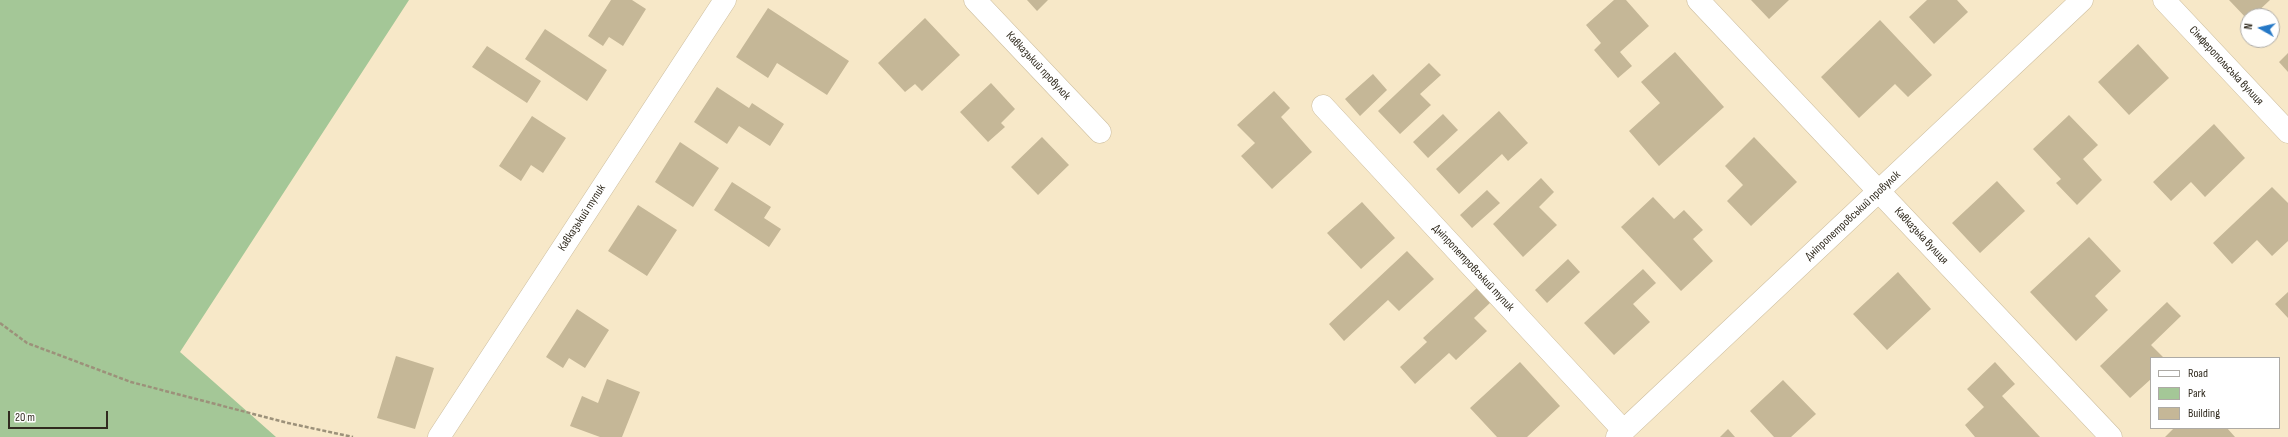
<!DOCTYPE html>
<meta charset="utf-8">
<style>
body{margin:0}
#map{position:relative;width:2288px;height:437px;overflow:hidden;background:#f7e8c8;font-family:"Sofia Sans Condensed",sans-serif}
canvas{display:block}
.legend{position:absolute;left:2150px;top:357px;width:130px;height:72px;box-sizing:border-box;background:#fff;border:1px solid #adaaa5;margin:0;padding:5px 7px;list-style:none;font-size:12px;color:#312b1f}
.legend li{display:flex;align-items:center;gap:8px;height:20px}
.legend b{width:20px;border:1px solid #adaaa5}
.north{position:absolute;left:2240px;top:8px;width:40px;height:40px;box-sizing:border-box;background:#fff;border:1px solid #adaaa5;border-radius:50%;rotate:278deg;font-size:11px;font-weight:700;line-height:16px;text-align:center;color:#312b1f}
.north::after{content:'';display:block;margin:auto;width:14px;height:18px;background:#2578c6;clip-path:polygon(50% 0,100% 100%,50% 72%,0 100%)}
.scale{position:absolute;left:8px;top:411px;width:100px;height:18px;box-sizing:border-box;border:2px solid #312b1f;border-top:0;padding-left:5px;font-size:12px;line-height:14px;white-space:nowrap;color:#312b1f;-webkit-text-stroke:3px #fff;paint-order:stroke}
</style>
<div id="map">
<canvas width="2288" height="437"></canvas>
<ul class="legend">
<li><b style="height:5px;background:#fff"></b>Road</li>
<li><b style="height:11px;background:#a4c797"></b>Park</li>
<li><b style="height:11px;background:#c5b797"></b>Building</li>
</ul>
<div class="north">N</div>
<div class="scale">20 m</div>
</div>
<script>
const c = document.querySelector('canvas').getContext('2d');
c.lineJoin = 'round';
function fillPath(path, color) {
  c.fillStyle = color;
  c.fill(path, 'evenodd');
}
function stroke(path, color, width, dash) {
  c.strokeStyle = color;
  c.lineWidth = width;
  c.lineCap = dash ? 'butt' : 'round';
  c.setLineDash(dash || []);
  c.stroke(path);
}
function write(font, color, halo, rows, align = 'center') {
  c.font = font + ' "Sofia Sans Condensed",sans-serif';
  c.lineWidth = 3;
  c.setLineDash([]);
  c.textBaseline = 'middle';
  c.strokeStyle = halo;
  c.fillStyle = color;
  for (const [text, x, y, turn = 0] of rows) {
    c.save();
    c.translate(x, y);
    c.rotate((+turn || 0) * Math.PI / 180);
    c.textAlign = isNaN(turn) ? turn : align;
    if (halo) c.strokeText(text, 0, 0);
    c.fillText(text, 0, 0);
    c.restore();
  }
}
const green = new Path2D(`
 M0,0h409l-229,352 96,85h-276z`);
const building = new Path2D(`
 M611,0h21l14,9 -23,37 -14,-9 -6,9 -15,-10z
 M1027,0h21l-11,11z
 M1614,0h12l23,26 -29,26 12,14 -14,12 -24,-28 7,-7 -15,-18z
 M1751,0h38l-20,19z
 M1927,0h30l11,12 -34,32 -25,-27z
 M2229,0h41l-17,16h-5v4z
 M768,8l81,53 -22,34 -50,-32 -9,15 -32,-21z
 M925,18l35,37 -38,36 -7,-7 -10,8 -27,-29z
 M1880,20l52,55 -24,22 -13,-13 -36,34 -38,-41z
 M545,29l62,41 -20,31 -62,-42z
 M2138,44l31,34 -40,37 -31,-33z
 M487,46l54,35 -14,22 -55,-36z
 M1675,52l49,55 -65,59 -30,-35 31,-28 -19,-21z
 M2288,53v19l-9,-10z
 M1429,63l12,12 -21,19 11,11 -31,29 -22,-23z
 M1373,74l14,16 -27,26 -15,-17z
 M991,83l24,26 -14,14 4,4 -17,15 -28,-30z
 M717,87l32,21 3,-5 32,21 -14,22 -31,-20 -12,18 -33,-22z
 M1274,91l16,17 -9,9 31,35 -40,37 -31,-33 14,-13 -18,-18z
 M1499,111l29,32 -20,18 -6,-7 -43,40 -23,-25z
 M1443,114l15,16 -30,28 -15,-16z
 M2069,115l29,30 -15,14 19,21 -25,25 -21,-22 5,-4 -28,-30z
 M532,116l34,22 -23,35 -12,-8 -10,16 -22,-15z
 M2214,124l31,34 -40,39 -14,-15 -20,19 -18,-19z
 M1042,137l27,28 -31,30 -27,-28z
 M1754,137l43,45 -46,44 -24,-25 16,-16 -18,-19z
 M680,142l39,26 -26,39 -38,-25z
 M1541,178l13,14 -15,15 18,18 -34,32 -30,-33z
 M1997,181l28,30 -45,42 -28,-30z
 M732,182l39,25 -7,11 17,11 -12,18 -55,-37z
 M2272,187l16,16v38l-16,15 -15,-16 -25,24 -19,-21z
 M1487,190l13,13 -28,25 -12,-13z
 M1653,197l21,22 10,-9 19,20 -10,9 20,22 -32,30 -60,-64z
 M1362,202l33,36 -34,31 -34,-36z
 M638,205l39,25 -30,46 -39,-25z
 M2089,237l32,34 -26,25 13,14 -32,31 -46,-49z
 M1407,251l27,28 -35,32 -11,-11 -44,41 -15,-17z
 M1568,259l12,13 -33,31 -12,-13z
 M1643,269l13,14 -23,21 17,18 -36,33 -30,-32z
 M1898,272l33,37 -44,41 -34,-36z
 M1478,287l13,15 -17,16 13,13 -31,29 -7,-7 -34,31 -15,-17 27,-25 -4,-4z
 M2288,292v26l-13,-14z
 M2167,302l14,14 -30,29 13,13h-13v21l-21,19 -30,-32z
 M577,309l32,21 -24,38 -16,-10 -6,10 -17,-11z
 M396,356l38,12 -19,61 -38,-11z
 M1520,362l40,44 -33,31h-30l-27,-29z
 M1995,362l20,22 -13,12 38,41h-65l-10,-12 19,-18 -17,-18z
 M607,379l33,13 -18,45h-22l-30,-11 12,-30 16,7z
 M1783,380l33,34 -25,23h-17l-24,-26z
 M2174,428h53l8,9h-70z
 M1728,429l7,8h-15z`);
const path = new Path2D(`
 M0,323l27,20 104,39 157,41 65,14`);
const minor = new Path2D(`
 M975,0l125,132
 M1698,0l413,437
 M2164,0l124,132
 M1323,106l300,324
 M439,437l286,-437
 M1617,437l465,-437`);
const streetNames = [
 ["Кавказький провулок",1038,66,47],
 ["Сімферопольська вулиця",2226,66,47],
 ["Дніпропетровський провулок",1853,216,-43],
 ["Кавказький тупик",582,218,-57],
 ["Кавказька вулиця",1921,236,47],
 ["Дніпропетровський тупик",1473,268,47]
];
fillPath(green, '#a4c797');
fillPath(building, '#c5b797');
stroke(minor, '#cdbe9f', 23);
stroke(path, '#9c917a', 2.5, [4, 2]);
stroke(minor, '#fff', 22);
write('12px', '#312b1f', '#fff', streetNames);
</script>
